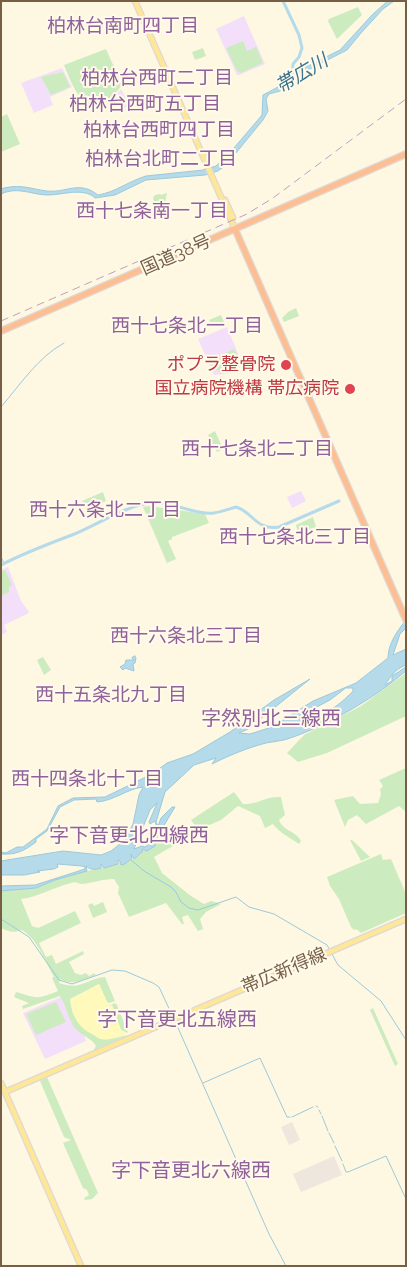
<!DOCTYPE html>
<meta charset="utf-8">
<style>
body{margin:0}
#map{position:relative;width:407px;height:1267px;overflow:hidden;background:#fef7e2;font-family:Raleway,sans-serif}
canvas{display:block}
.frame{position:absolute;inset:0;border:2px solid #775f46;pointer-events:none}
</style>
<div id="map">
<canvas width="407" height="1267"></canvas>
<div class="frame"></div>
</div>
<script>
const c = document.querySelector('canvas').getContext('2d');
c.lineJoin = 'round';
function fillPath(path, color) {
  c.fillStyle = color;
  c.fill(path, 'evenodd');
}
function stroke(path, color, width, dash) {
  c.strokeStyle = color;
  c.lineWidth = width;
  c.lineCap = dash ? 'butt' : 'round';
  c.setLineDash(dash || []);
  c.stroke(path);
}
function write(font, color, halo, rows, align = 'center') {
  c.font = font + ' Raleway,"Noto Sans JP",sans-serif';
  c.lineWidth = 4;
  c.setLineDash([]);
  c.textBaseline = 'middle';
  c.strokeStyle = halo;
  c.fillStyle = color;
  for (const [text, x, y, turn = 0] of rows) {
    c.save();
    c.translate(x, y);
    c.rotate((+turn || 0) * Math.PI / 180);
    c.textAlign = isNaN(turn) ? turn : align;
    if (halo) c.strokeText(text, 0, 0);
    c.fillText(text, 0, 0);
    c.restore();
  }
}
const industrial = new Path2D(`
 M292,1122l8,18 -11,5 -8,-18z
 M334,1156l8,19 -41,17 -8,-18z`);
const education = new Path2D(`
 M244,16l21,48 -26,11h-2l-21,-46z
 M62,68l10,19 -22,10 3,8 -19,8 -13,-30z
 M121,89l8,15 -4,4 -12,-10z
 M227,327l16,38 -19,9 -10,1 -16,-36z
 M301,491l5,10 -14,7 -5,-11z
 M8,567l13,34 8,11 -2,2 -23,11 3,7 -6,3v-65z
 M61,997l8,20 15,18 2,6 -41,18 -22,-46z`);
const green = new Path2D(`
 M358,7l4,8 -25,24 -9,-18 1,-2z
 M243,41l4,10 9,-4 7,16 -22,10 -4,-2 -11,-23z
 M203,48l3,8 -11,4 -3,-8z
 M106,49l16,36c-4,5 -8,11 -13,15 -26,19 -38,-18 -45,-35z
 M63,72l7,15 -19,8 -10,-18z
 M7,114l13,30 -19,8v-35z
 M167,193l-2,10 -9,5 -3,-10 2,-3 5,-1 1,1z
 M296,308l3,8 -15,6 -2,-4 6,-6z
 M221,315l3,7 -11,5 -4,-7z
 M234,349l8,15 -9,6 -13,4 -1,-3 -5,-2 -3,-6 1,-4z
 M215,431l8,18 -6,3 -9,-17z
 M103,492l3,9 -20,9 -4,-9z
 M149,506l56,8 4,9 -37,14v2l-4,2 8,18 -9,4 -24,-56z
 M313,517l3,10 -18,7 -2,-9z
 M5,570l7,15 -3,2v5l-8,4v-25z
 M43,657l8,13 -7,5 -7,-15z
 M406,673v43l-79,37 -29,9 -11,-9 17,-18 57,-29z
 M406,768v44l-7,-6 -33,18 -9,-9 -9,5 -3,7 -11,-27 19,-4 7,8 18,-1 3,-9 -1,-5 3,-3 -4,-6z
 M234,792l9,12c14,1 22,-8 38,-7l4,18 -6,5c4,11 17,11 22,21l-2,3c-10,-7 -19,-11 -26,-20l-8,4 -5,-12 -22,-10 -17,14 -23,10 -7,-10z
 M184,823l6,13 -36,21 8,16 29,23 13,8 7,-3 10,3 -15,8 -6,7 3,10 -5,2 -10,-16 -6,2 2,7h-2l-16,-21 -37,14 -11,-24 1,-6 -5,-8c-12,0 -21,4 -32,5 -4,0 -6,-3 -11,-1 -17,4 -32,14 -50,16l11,27 6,2 37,-17 6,12 -42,20 7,14 6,-2 4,9 27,-13 1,3 -15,8 6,11 6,2 5,-2 3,3 5,-3 2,2c-12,5 -24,11 -36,4l-1,4c23,8 26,-4 46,-6l10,24 -6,2 -2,-1 -8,-18 -29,15 3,15 20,20 7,5h9l19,-4 -35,16 3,-5c-4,-8 -15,-10 -21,-18 -7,-9 -9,-22 -15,-32l-37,13 -1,-3 7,-3 -15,-6 2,-5c20,6 21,8 42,-1l-6,-13 2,-1c-9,-16 -16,-37 -32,-47 -8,3 -13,2 -21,-2v-37l35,-3 19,-8 32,-9 31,-7c11,2 19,-9 28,-15l2,2 7,-5 7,-11z
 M350,840h2l18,17 -9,4z
 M381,854l2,6 8,-1 15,35v19l-45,20 -5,-4 -2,1 -3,-3 -12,-28 -9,-13 -3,-9z
 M103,902l4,10 -14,6 -5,-13 4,-2 2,3z
 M56,1002l10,20 -30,13 -10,-21z
 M115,1003l2,2 11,28 -7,-3 -9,-24h-3z
 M373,1008l25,56 -3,2 -25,-56z
 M47,1077l51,116 -6,6 -7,1 -1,-2 5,-3 -2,-5 -4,-2 -20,-45 8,-3 -7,-3 -24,-56z`);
const sand = new Path2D(`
 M99,984l10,22 3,-1 9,25 5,3 -1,2c-7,2 -17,6 -24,4 -4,-1 -8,-5 -11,-6 -14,-8 -17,-18 -20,-33z`);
const water = new Path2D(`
 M388,1h6l-11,8 -22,24 -14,17 -47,24 -13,12 -7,5 -11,3 -3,5 2,12 -5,9 -37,45 -8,6 -13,4 -59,5 -31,15 -20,3c-11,-11 -33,-3 -47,-3 -16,0 -30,-9 -47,-1v-5l3,-1c19,-4 26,1 43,3 20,2 32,-11 51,4 18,-3 31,-14 48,-19l57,-6 13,-4 12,-11 34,-40 1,-20 15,-8 20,-16 42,-21 32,-35z
 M406,620v8l-6,6 -7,21 13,-6v16c-12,5 -14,10 -21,20l7,-4v-5l14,-9v4l-5,4c-29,25 -80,54 -117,65 -6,1 -12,2 -18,3 -19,5 -36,12 -54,21l4,-6 -22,7 -29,27 -9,30 2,4 3,-8 11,-11h3l-18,30 -2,9 -8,5 -5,-2 1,2 -9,8 -3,-5 1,5 -9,6 -3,-1v-3l-2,-1v4l-14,4 -3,-4v4c-6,2 -11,2 -15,-2l1,5 -32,9 -19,8 -35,3v-5l34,-1 50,-16v-2l-3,-1 -25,-2 1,3 -4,2 -17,2 3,1 -16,3h-23v-14l62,-10 38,4 10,-4 14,-11 8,-16 6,-29 4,-8c-16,2 -30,14 -46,15l-1,-3 -22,1 -14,7 -13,24 -11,8v3c-12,9 -20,13 -35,12v-2l5,1 11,-6h6l24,-18 11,-23 15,-8 32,-1 47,-23 15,-11 26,-9 37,-22 44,-32 36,-21 -62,50 -9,4 11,1 22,-7 41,-26 43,-18 32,-25c0,-14 9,-27 18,-38zM346,688h7v3c-12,13 -35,31 -53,28l7,-7 23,-12zM157,803l-8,19 1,2 5,-3c4,12 0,19 -10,26l-3,-1 -8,3 16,-39z
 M135,656l1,2 -1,5 -2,1 1,7 -9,-3 -2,2 -3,-3 5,-3 1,-4h8l-2,-2z`);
const stream = new Path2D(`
 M1,407c19,-22 37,-50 63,-64
 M1,557l3,6
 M131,860l13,11 27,16 5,5 5,10 8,6 9,2 38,-13 13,10 25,7 53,31 11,20 43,36 25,39
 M1,919l28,18 30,43 13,4 40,-14 13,1 28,12 6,4 13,28
 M175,1021l94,213 17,32
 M203,1083l57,-25 27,59h3
 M316,1106l2,1
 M319,1110l2,4
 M322,1116l6,15
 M292,1117l21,-10
 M329,1133l5,10
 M335,1146l7,15
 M343,1164l3,8h2l38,-16 20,43`);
const river = new Path2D(`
 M283,1l16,34 3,13 -3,9 -6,7 -1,13
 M1,565c23,-12 47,-21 71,-30 23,-9 53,-29 78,-32 19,-3 47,13 64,10 7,-1 15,-4 22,-6 16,4 20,24 43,20l60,-26`);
const major = new Path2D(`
 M135,1l100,228
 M225,200l8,18
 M1,1083l80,183
 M5,1092l401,-173`);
const highway = new Path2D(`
 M235,229l171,391
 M1,331l405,-177`);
const rail = new Path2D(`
 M1,321l246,-107 26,-16 133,-99`);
const markers = [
 [286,365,6,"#e0444e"],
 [350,389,6,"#e0444e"]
];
const streetNames = [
 ["国道38号",176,255,-24],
 ["帯広新得線",284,971,-23]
];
const healthNames = [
 ["ポプラ整骨院",275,365],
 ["国立病院機構 帯広病院",339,389]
];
const neighbourhoodNames = [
 ["柏林台南町四丁目",123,26],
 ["柏林台西町二丁目",157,78],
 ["柏林台西町五丁目",145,104],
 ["柏林台西町四丁目",159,130],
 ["柏林台北町二丁目",161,159],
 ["西十七条南一丁目",152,211],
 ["西十七条北一丁目",187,326],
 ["西十七条北二丁目",257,449],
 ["西十六条北二丁目",105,510],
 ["西十七条北三丁目",295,537],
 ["西十六条北三丁目",186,636],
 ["西十五条北九丁目",111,695],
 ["西十四条北十丁目",87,779]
];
const waterNames = [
 ["帯広川",302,74,-31]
];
const quarterNames = [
 ["字然別北三線西",271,719],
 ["字下音更北四線西",129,836],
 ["字下音更北五線西",177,1020],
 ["字下音更北六線西",191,1171]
];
fillPath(industrial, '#ede7dd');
fillPath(education, '#f4dffa');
fillPath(green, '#ccecc0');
fillPath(sand, '#fff9bb');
fillPath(water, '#b5dae9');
stroke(water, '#9bc9db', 1);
stroke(stream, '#9bc9db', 1);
stroke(river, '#b5dae9', 3);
stroke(major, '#ded9d3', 7);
stroke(highway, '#ded9d3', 8);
stroke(major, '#ffe798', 4.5);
stroke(highway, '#fdbe94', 5.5);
stroke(rail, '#bba0c8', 1, [8, 5]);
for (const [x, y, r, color] of markers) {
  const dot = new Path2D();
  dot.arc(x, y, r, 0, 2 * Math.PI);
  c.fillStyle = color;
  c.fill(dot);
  stroke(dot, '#fffaea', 2);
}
write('18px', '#775f46', '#fffaea', streetNames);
write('18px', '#be3a42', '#fffaea', healthNames, 'right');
write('19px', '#90619b', '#fffaea', neighbourhoodNames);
write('italic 19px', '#3e758c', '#fffaea', waterNames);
write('20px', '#90619b', '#fffaea', quarterNames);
</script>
